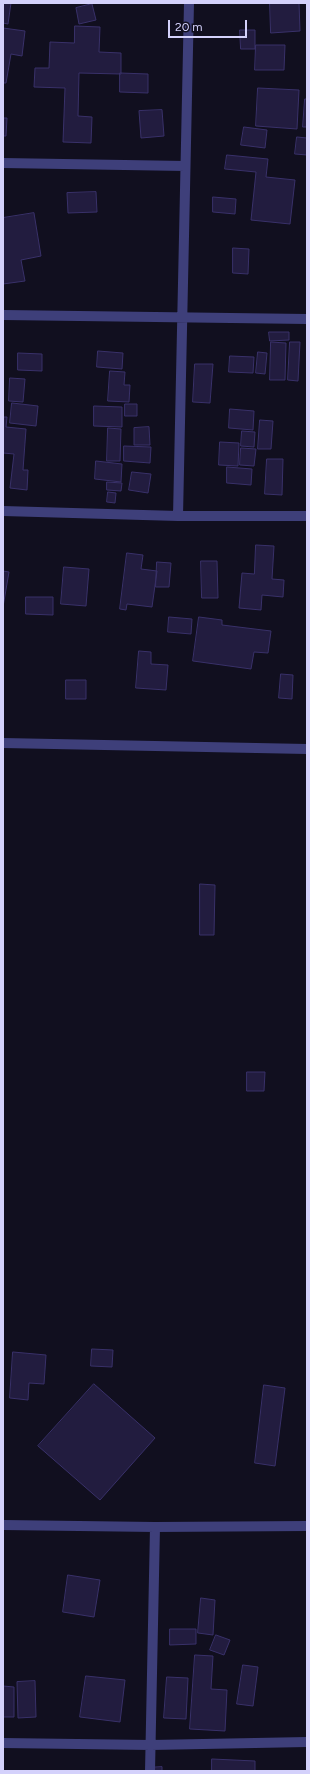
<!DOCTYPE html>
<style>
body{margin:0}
#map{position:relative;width:310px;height:1774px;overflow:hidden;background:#110f1f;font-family:Figtree,sans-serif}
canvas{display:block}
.frame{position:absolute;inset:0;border:4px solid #d4d1fb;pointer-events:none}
.scale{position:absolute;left:168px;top:20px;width:79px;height:18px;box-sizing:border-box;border:2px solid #d4d1fb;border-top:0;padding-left:5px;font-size:12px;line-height:14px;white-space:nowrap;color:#d4d1fb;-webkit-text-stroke:3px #110f1f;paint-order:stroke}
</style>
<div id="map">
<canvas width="310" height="1774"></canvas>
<div class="frame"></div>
<div class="scale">20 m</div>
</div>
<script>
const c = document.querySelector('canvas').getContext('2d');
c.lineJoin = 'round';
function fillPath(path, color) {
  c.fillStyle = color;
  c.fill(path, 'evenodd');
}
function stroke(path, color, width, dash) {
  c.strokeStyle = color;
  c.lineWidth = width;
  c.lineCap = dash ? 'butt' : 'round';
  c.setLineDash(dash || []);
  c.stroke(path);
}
const building = new Path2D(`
 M3,3h8l-3,21 -5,-1z
 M270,3h29l1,28 -29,2z
 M92,4l4,16 -17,4 -3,-16z
 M75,26l25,1 -1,25 22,1v21l-42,-1 -1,43 14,1 -1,26 -28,-1 2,-54 -31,-1 1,-19h14l1,-26 24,1z
 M3,28l22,3 -3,25 -11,-2 -5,29h-3z
 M240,30h15v19h-14z
 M256,45h29l-1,25h-29z
 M120,73l28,1v19l-28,-1z
 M258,88l41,2 -2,39 -41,-3z
 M305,99h2v28h-4z
 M162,110l2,26 -23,2 -2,-27z
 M3,118h4l-1,18h-3z
 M244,127l23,3 -2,18 -24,-3z
 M297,137l10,1v17l-12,-1z
 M227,155l41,4 -2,18 29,3 -5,44 -39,-4 5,-48 -31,-3z
 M96,192l1,20 -29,1 -1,-20z
 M213,197l23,2 -1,15 -22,-2z
 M34,213l7,43 -20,4 4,21 -22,3v-66z
 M233,248l16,1 -1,25 -15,-1z
 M269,332h20v8l-19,1z
 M271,342l15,1 -1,37h-15z
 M290,342h10l-2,39 -10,-1z
 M98,351l25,2 -1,16 -25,-2z
 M258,352l9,1 -2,21 -9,-1z
 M18,353l24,1v17l-24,-1z
 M230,356l24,1 -1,16 -24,-1z
 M195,364h18l-3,39 -17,-1z
 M110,371l15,1 -1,13h6l-1,17 -21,-1z
 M10,378l15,1 -2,23 -14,-1z
 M12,403l26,3 -2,20 -26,-3z
 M125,404h12v12h-12z
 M94,406l28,1v20l-28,-1z
 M230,409l24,2 -1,19 -24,-2z
 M3,417h4l-1,10 20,2 -3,41h5l-1,20 -17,-2 4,-34 -11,-1z
 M260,420l13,1 -2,28h-13z
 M149,427l1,18h-16v-17z
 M108,428l13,1 -1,32h-13z
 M242,431l13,1 -1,15 -13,-1z
 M220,442l19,1 -1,23 -19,-1z
 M124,446l27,1 -1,16 -26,-2z
 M241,448l15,1 -2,17 -14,-1z
 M267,459h16l-1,36 -17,-1z
 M96,461l26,3 -1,18 -26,-3z
 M227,467l25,2 -1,16 -24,-2z
 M132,472l19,2 -3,19 -19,-3z
 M107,482l15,1 -1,8 -14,-1z
 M108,492l8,1 -1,10 -8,-1z
 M256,545l18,1 -2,33 12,1 -1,17 -21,-2 -1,15 -22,-2 3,-35 12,1z
 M127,553l16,2 -2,14 16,2 -5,36 -25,-3 -1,6 -6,-1z
 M201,561h16l1,37h-16z
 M157,562l14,1 -2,24h-13z
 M64,567l25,2 -3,37 -25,-2z
 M3,571l6,1 -6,35z
 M26,597h27v18l-27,-1z
 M169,617l23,2 -1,15 -23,-2z
 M199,617l23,3v5l49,6 -3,22 -14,-1 -3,17 -58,-8z
 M139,651l12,1v12l17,1 -2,25 -30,-2z
 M281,674l12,1 -1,24 -13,-1z
 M66,680h20v19h-20z
 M200,884l15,1 -1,50h-14z
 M247,1072h18l-1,19h-17z
 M92,1349l21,1 -1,17 -21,-1z
 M13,1352l33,3 -2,29 -15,-1 -1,17 -18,-2z
 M94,1384l61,54 -55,62 -62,-54z
 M264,1385l21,3 -10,78 -20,-3z
 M68,1575l32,5 -6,37 -31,-5z
 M201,1598l14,2 -2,35 -15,-2z
 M170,1629h26v15l-26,1z
 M216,1635l14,5 -6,15 -14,-5z
 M195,1655l18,1 -2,33 16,1 -2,41 -35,-2z
 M243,1665l15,2 -5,39 -16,-2z
 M86,1676l39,4 -5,42 -40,-5z
 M167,1677l21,1 -2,41 -22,-1z
 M35,1681l1,36 -18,1 -1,-36z
 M3,1686l11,1v30h-11z
 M212,1759l43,2v10h-43z
 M162,1767v4h-15v-3z`);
const minor = new Path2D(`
 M3,163l182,3
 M3,315l304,4
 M3,511l175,5h129
 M178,516l11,-513
 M3,743l304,6
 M3,1525l152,2 152,-1
 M3,1743l148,2 156,-3
 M150,1771l5,-244`);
fillPath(building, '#221c3f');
stroke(building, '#393169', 1);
stroke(minor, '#3e3f7a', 10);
</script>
